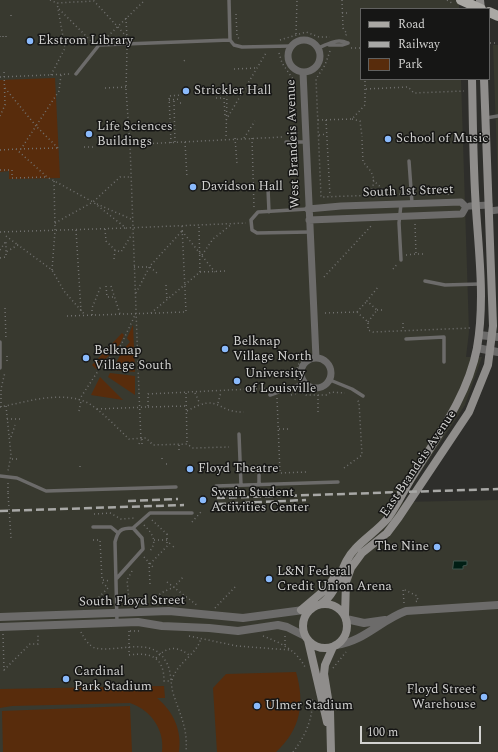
<!DOCTYPE html>
<style>
body{margin:0}
#map{position:relative;width:498px;height:752px;overflow:hidden;background:#2e2e2b;font-family:Spectral,serif}
canvas{display:block}
.legend{position:absolute;left:360px;top:8px;width:130px;height:72px;box-sizing:border-box;background:#161615;border:1px solid #616160;margin:0;padding:5px 7px;list-style:none;font-size:12px;color:#d2d2d0}
.legend li{display:flex;align-items:center;gap:8px;height:20px}
.legend b{width:20px;border:1px solid #616160}
.scale{position:absolute;left:360px;top:726px;width:121px;height:18px;box-sizing:border-box;border:2px solid #d2d2d0;border-top:0;padding-left:5px;font-size:12px;line-height:14px;white-space:nowrap;color:#d2d2d0;-webkit-text-stroke:3px #161615;paint-order:stroke}
</style>
<div id="map">
<canvas width="498" height="752"></canvas>
<ul class="legend">
<li><b style="height:5px;background:#aaa8a4"></b>Road</li>
<li><b style="height:5px;background:#a8a8a6"></b>Railway</li>
<li><b style="height:11px;background:#582c0c"></b>Park</li>
</ul>
<div class="scale">100 m</div>
</div>
<script>
const c = document.querySelector('canvas').getContext('2d');
c.lineJoin = 'round';
function fillPath(path, color) {
  c.fillStyle = color;
  c.fill(path, 'evenodd');
}
function stroke(path, color, width, dash) {
  c.strokeStyle = color;
  c.lineWidth = width;
  c.lineCap = dash ? 'butt' : 'round';
  c.setLineDash(dash || []);
  c.stroke(path);
}
function write(font, color, halo, rows, align = 'center') {
  c.font = font + ' Spectral,serif';
  c.lineWidth = 3;
  c.setLineDash([]);
  c.textBaseline = 'middle';
  c.strokeStyle = halo;
  c.fillStyle = color;
  for (const [text, x, y, turn = 0] of rows) {
    c.save();
    c.translate(x, y);
    c.rotate((+turn || 0) * Math.PI / 180);
    c.textAlign = isNaN(turn) ? turn : align;
    if (halo) c.strokeText(text, 0, 0);
    c.fillText(text, 0, 0);
    c.restore();
  }
}
const built = new Path2D(`
 M0,0h459v9h-98v70h100l8,253 -3,25h16l-17,48 -64,97 97,-2v252h-498z
 M493,45h5v140z`);
const green = new Path2D(`
 M55,78l5,100 -51,1v-8l-9,1v-92z
 M133,325l2,47 -22,-2 9,-19 8,-9 -3,-4z
 M122,333l2,2 -4,9 -24,25 -4,-4z
 M110,373l25,3v19l-27,-18z
 M100,377l23,23 -32,-5z
 M296,672c9,31 5,57 -20,80h-59l-4,-64 13,-14z
 M164,686l1,12h-8c17,14 25,33 22,54h-17c3,-22 -11,-42 -32,-49l-118,3 -12,2v-19z
 M130,706l2,46h-129l-1,-41z`);
const water = new Path2D(`
 M454,561h13v4l-4,1v3h-10z`);
const path = new Path2D(`
 M50,0l7,3 37,-2 33,36
 M342,0l1,28 4,6 -2,2
 M447,0l5,3
 M59,9l34,34
 M342,13h8
 M236,14l1,22 3,4
 M11,15v2
 M126,18l1,21
 M296,34l1,-34
 M0,36v3
 M3,36v3
 M6,36v3
 M105,39l40,-39
 M280,40l26,-8 13,5h11
 M490,43h8
 M351,48h10
 M127,49l-1,41 4,55 9,248
 M330,51l-5,14 -9,14 5,118 86,-3
 M279,53l3,10 11,16 2,49 3,6
 M184,61l1,-1
 M234,69l22,-1
 M51,75l14,-27 -8,-45
 M0,77l70,-3
 M5,88l31,38 -15,23
 M105,88l21,-1
 M366,89l42,-2 6,6 50,-2
 M216,94h11l-1,45
 M216,98h8l1,18
 M169,100l12,-1
 M174,101l1,42
 M180,103h1
 M0,116l5,-11 -1,-35
 M352,119l8,2 2,16
 M226,120l40,-67
 M318,120l34,-1 13,-14v-26
 M326,120l4,76
 M319,135l8,-1
 M235,138l2,26
 M244,138l11,-17
 M252,138l2,70
 M362,140l1,22c12,13 13,17 7,33
 M185,142l2,36
 M171,143l-2,-47 12,-1
 M121,145l162,-8
 M84,147h9
 M58,148l-22,-22 23,-35 2,-16
 M16,149l42,-1
 M0,150l16,-1 31,28 46,25 33,26 120,-5
 M0,170h12v8l35,-1
 M373,180l15,14
 M416,194l29,-1 5,2
 M97,204l34,15
 M55,223l38,-21 27,-25h10
 M415,224l1,30h9
 M105,229l1,12 9,9 6,2 11,-18
 M76,230l5,81
 M182,231l33,41
 M0,232l126,-4
 M6,236l12,9
 M0,250l6,-9v11
 M202,255l11,-16 19,-15
 M406,255l10,-1
 M0,258l6,-1v-5l12,-7 34,25 12,21 21,24
 M114,259l1,-9
 M134,267h16l7,6
 M393,269l5,-6
 M52,270l3,-39 -1,-51
 M200,272l26,-1
 M324,277l48,-52
 M166,285l1,14
 M106,286l1,11h8
 M111,286l9,28
 M136,293l14,-27 32,-35
 M5,308l1,32
 M377,310h6
 M357,312l10,-11
 M151,313l49,-41 -1,-46
 M325,313l32,-1 11,10v8l5,2 98,-4
 M92,315v-7l9,-22
 M67,316l119,-4 -4,-86
 M368,322l9,-12 -10,-9 11,-14
 M403,323v8
 M7,356v8
 M295,380l3,-15 11,-11
 M186,393l1,50
 M195,393l5,11
 M291,395l10,-3 5,3h20l5,-3 14,1
 M318,395v19
 M277,398l3,75 26,-1
 M79,400l19,-29 23,-26 14,-30
 M218,403l3,-11
 M6,406l5,49 -3,16
 M0,407c26,-5 62,-17 88,-4 15,9 28,24 41,36l17,-1 7,7 34,-1 6,4 36,-1
 M1,407v-18l4,-17
 M148,407l38,-1
 M97,409l51,-2v-13l122,-6
 M79,411l2,-10
 M187,411c33,-19 29,2 57,1
 M7,419h14
 M279,429h11
 M11,437l4,-12
 M142,439v5
 M139,444l2,-4
 M179,445v8
 M12,459h6
 M162,459v-1
 M166,464h1
 M80,466v2
 M344,468l18,-13 -3,-53 -3,-3
 M221,469l1,-1
 M8,483v10
 M94,514l16,-1 11,6 14,-1
 M152,520l17,16
 M192,522l9,-10
 M144,525c9,9 14,17 5,27
 M167,534v12
 M93,540h7l2,40 8,1
 M154,540h13
 M173,547l1,-1
 M144,557l9,10
 M149,563l1,21
 M150,564l20,-21
 M132,571l-5,9 2,20 5,4
 M167,582l31,24
 M151,603l10,-10 13,-6 9,-10
 M404,603l-1,-14 14,7 1,5 -4,1
 M98,605v-7l10,-10 -6,-6v-2
 M215,608l21,-22
 M129,631v24c22,-3 35,2 35,26h7
 M130,631h10
 M81,632c3,6 8,14 14,16 22,5 56,-12 70,12 7,10 5,22 8,33 7,22 15,35 13,59
 M3,634l1,36 26,-26h8v-10
 M189,636l48,10 53,4
 M263,636c18,7 34,14 43,33
 M285,645v-10
 M156,658c11,-12 21,-12 33,-3
 M333,668l13,-16
 M172,680c5,-18 25,-25 29,-42
 M293,752c12,-15 21,-35 19,-55`);
const service = new Path2D(`
 M229,0l1,40
 M329,45h13l6,-2
 M318,48c11,-4 18,-10 30,-5
 M76,74l23,-29 131,-5 4,5 8,2 49,-1
 M486,118l12,-2
 M286,142h19
 M409,161l3,42
 M268,189l1,23
 M308,209l-50,3 -7,8 1,10 5,3 52,-1
 M401,260l-2,-37 2,-19
 M425,281l20,4 35,-1
 M406,339l38,-2v25
 M0,342v26
 M330,380l22,9 11,7
 M270,395l34,-12
 M239,434l2,51
 M0,476l17,2 29,13 130,-4
 M259,485v-10
 M216,486l122,-4
 M93,527h18l6,5
 M133,528l17,-15h42
 M117,578l26,-29 -1,-11 -9,-10c-12,0 -15,2 -18,14l2,80`);
const minor = new Path2D(`
 M288 56a16 16 0 1 1 32 0a16 16 0 1 1-32 0Z
 M303,72l13,286
 M470,206l19,-1
 M308,209l33,-3 120,-4 5,5
 M490,211l8,-1
 M309,220l153,-6 4,-7
 M301 373a15 15 0 1 1 30 0a15 15 0 1 1-30 0Z`);
const tertiary = new Path2D(`
 M479,335l19,2
 M477,348l21,4
 M0,617l169,-6 74,7 68,-9
 M346,619l18,4 21,-3
 M0,627l138,-5 24,4 47,2 29,3 40,-6 9,2 18,9
 M336,645c27,-3 45,-25 70,-34l92,-6`);
const secondary = new Path2D(`
 M480,0l1,9
 M303 626a22 22 0 1 1 44 0a22 22 0 1 1-44 0Z
 M321,604c20,-14 18,-39 34,-55 10,-11 23,-19 33,-31 10,-14 17,-30 26,-44 25,-40 54,-79 63,-126 8,-46 2,-94 -1,-139 -3,-43 -3,-87 -4,-130
 M301,610l26,-22 11,-16
 M345,616l1,-34 5,-14 11,-15 25,-20 12,-16 70,-105 19,-47 5,-39 -9,-247
 M308,640l19,82
 M331,752l-1,-41 -6,-37 1,-9 8,-18`);
const primary = new Path2D(`
 M461,0l20,9
 M489,12l9,4`);
const rail = new Path2D(`
 M217,498l281,-9
 M128,501l50,-2
 M218,504l88,-4
 M0,511l184,-6`);
const pathBridge = new Path2D(`
 M139,393l2,47
 M8,493l3,45`);
const markers = [
 [30,41,4,"#8abafc"],
 [186,91,4,"#8abafc"],
 [89,134,4,"#8abafc"],
 [388,139,4,"#8abafc"],
 [193,187,4,"#8abafc"],
 [225,349,4,"#8abafc"],
 [86,358,4,"#8abafc"],
 [237,381,4,"#8abafc"],
 [190,469,4,"#8abafc"],
 [203,500,4,"#8abafc"],
 [437,547,4,"#8abafc"],
 [269,579,4,"#8abafc"],
 [66,679,4,"#8abafc"],
 [484,697,4,"#8abafc"],
 [257,706,4,"#8abafc"]
];
const poiNames = [
 ["Ekstrom Library",38,41],
 ["Strickler Hall",194,91],
 ["Life Sciences",97,127],
 ["Buildings",97,142],
 ["School of Music",396,139],
 ["Davidson Hall",201,187],
 ["Belknap",233,342],
 ["Village North",233,357],
 ["Belknap",94,351],
 ["Village South",94,366],
 ["University",245,374],
 ["of Louisville",245,389],
 ["Floyd Theatre",198,469],
 ["Swain Student",211,493],
 ["Activities Center",211,508],
 ["The Nine",429,547,"right"],
 ["L&N Federal",277,572],
 ["Credit Union Arena",277,587],
 ["Cardinal",74,672],
 ["Park Stadium",74,687],
 ["Floyd Street",476,690,"right"],
 ["Warehouse",476,705,"right"],
 ["Ulmer Stadium",265,706]
];
const streetNames = [
 ["West Brandeis Avenue",294,144,-92],
 ["South 1st Street",408,192,-2],
 ["East Brandeis Avenue",419,464,-56],
 ["South Floyd Street",132,602,-1]
];
fillPath(built, '#38392f');
fillPath(green, '#582c0c');
fillPath(water, '#001e14');
stroke(water, '#3f544c', 1);
stroke(path, '#727270', 1.5, [1, 3]);
stroke(service, '#6c6b6a', 3.5);
stroke(minor, '#6c6b6a', 7);
stroke(tertiary, '#6c6b6a', 8);
stroke(secondary, '#8f8d8b', 8);
stroke(primary, '#aaa8a4', 10);
stroke(rail, '#a8a8a6', 2.5, [8, 4]);
stroke(pathBridge, '#727270', 1.5, [1, 3]);
for (const [x, y, r, color] of markers) {
  const dot = new Path2D();
  dot.arc(x, y, r, 0, 2 * Math.PI);
  c.fillStyle = color;
  c.fill(dot);
  stroke(dot, '#161615', 1.5);
}
write('13px', '#d2d2d0', '#161615', poiNames, 'left');
write('13px', '#d2d2d0', '#161615', streetNames);
</script>
